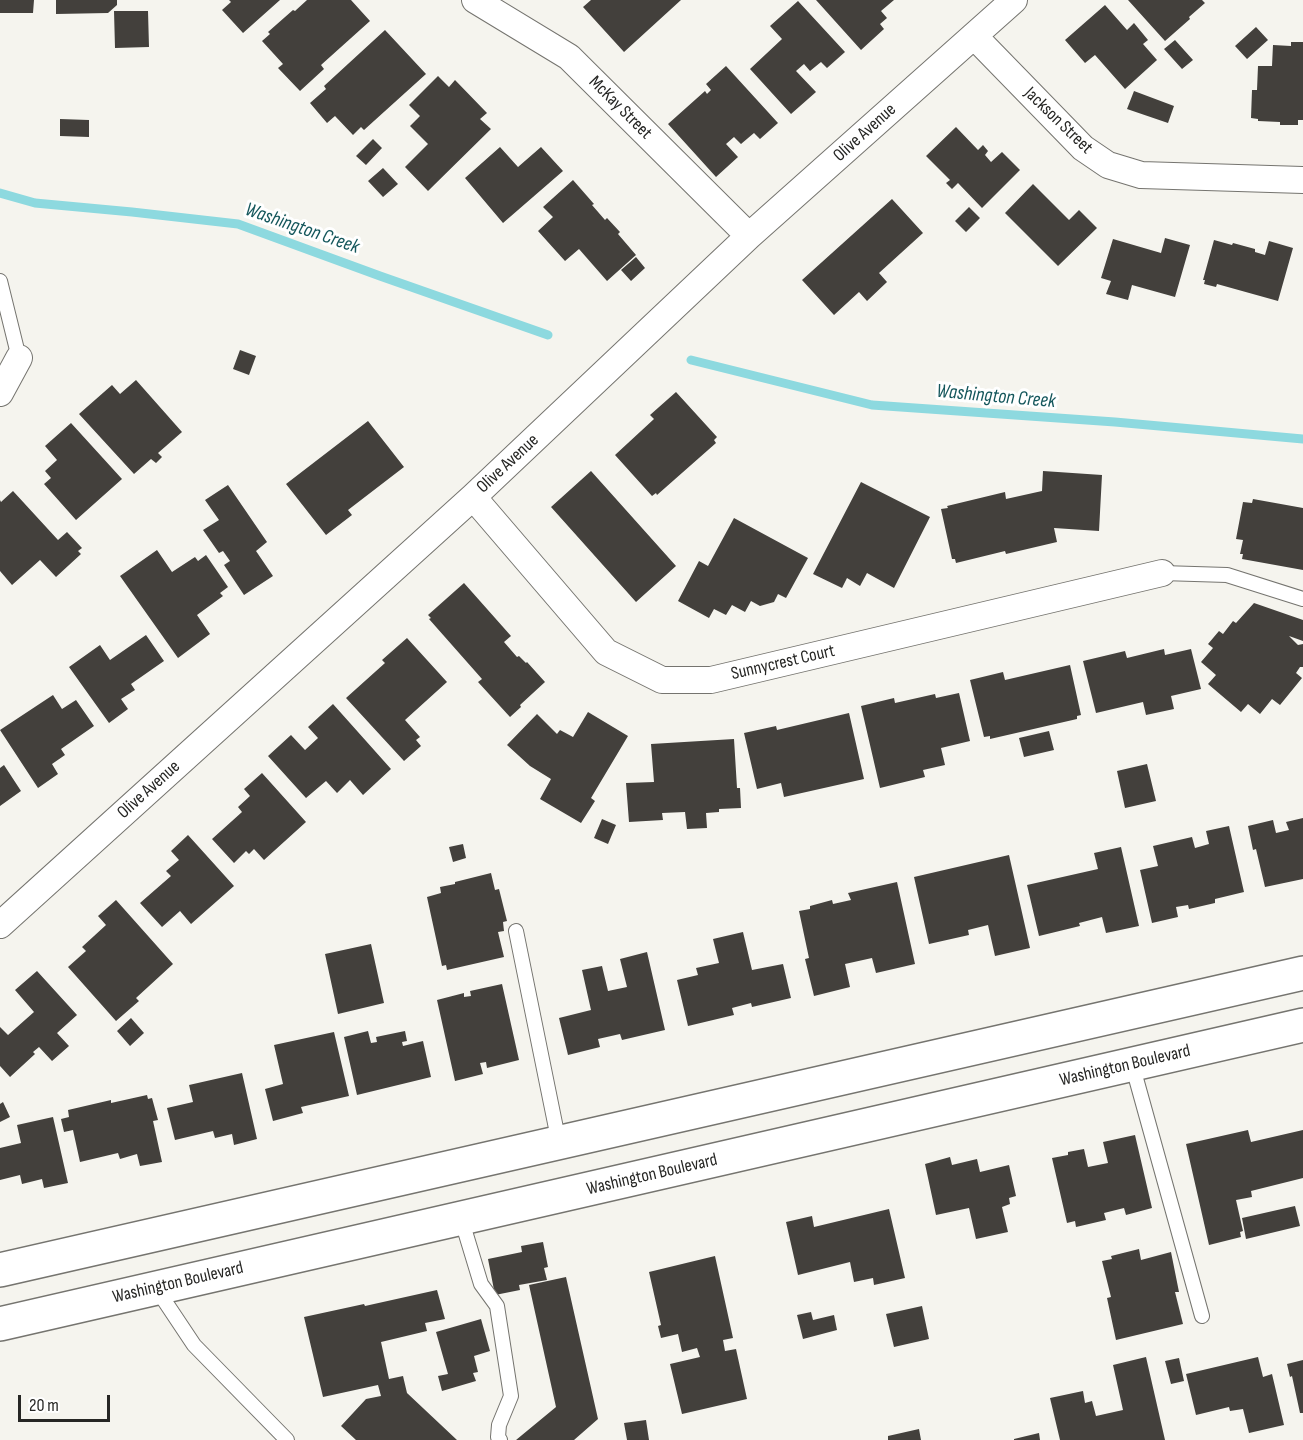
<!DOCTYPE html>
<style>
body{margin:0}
#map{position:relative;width:1303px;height:1440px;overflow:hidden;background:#f5f4ee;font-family:"Sofia Sans Condensed",sans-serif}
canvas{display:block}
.scale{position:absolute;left:18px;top:1395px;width:92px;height:27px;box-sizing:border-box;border:3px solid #262624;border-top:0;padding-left:8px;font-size:18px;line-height:21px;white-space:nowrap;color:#262624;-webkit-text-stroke:4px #fff;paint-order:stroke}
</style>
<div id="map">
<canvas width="1303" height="1440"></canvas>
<div class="scale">20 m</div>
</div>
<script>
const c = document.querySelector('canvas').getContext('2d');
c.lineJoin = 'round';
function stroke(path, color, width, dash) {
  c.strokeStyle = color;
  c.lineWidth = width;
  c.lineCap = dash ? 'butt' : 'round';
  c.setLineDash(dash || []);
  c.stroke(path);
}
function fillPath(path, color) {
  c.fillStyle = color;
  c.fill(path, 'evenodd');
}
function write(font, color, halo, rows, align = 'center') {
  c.font = font + ' "Sofia Sans Condensed",sans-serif';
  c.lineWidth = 6;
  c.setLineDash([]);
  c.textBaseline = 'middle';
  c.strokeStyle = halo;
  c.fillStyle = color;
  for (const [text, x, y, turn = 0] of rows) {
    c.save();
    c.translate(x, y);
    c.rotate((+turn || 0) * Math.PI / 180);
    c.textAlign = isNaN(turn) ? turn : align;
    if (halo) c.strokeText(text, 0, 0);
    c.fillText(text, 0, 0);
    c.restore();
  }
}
const stream = new Path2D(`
 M0,193l35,10 97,9 106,12 142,52 168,59
 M691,360l181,45 243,17 188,17`);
const building = new Path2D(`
 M0,0h34l-1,13h-33z
 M56,0h61v5l-9,8 -52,1z
 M229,0h51l-37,33 -21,-23 9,-8z
 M307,0h44l19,21 -49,44 3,4 -24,22 -22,-23 5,-4 -21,-23 8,-7 -2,-2 25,-22 2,1z
 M591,0h90l-57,52 -41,-45z
 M816,0h78l-13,11 6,7 -7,6 4,5 -23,21z
 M1128,0h74l3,3 -16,14 1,2 -25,22z
 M798,1l47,51 -18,16 -6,-6 -11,9 -6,-7 -8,7 20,21 -25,22 -41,-45 32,-30 -12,-13z
 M1105,5l22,25 7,-7 14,17 -5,4 14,16 -32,29 -30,-34 -10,8 -20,-23z
 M114,11h34l1,36 -34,1z
 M1256,27l12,13 -21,19 -12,-13z
 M385,30l41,44 -62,56 -3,-3 -8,8 -18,-19 -8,7 -17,-20 16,-14 -2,-3z
 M1175,40l18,20 -11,9 -18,-20z
 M1291,42h12v78h-5v5h-18v-3l-22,-1v-2l-7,-1 1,-28h5l1,-24h14l1,-21 18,1z
 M726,66l52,57 -18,16 -6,-6 -13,11 -7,-7 -8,7 12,13 -22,20 -48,-53 37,-33 2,3 4,-4 -5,-6z
 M438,76l11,11 6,-7 32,33 -7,6 11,10 -63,62 -23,-24 23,-23 -18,-18 10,-10 -11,-11z
 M1134,91l40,15 -6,17 -41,-14z
 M60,119l29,1v17l-29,-1z
 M956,127l22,23 5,-5 5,6 -3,4 6,7 11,-10 18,18 -38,38 -24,-25 -6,6 -6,-6 4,-3 -24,-24z
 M373,139l9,9 -16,17 -10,-9z
 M500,147l18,20 23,-20 22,24 -60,52 -38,-45z
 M383,168l15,16 -15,13 -15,-16z
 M573,180l21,24 -2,1 13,15 2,-2 13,14 -2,2 18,21 -29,26 -28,-32 -14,12 -27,-30 15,-14 -10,-10z
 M1033,184l36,36 10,-10 18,18 -39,38 -53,-53z
 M892,199l31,34 -44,40 8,9 -20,19 -8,-9 -25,23 -32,-35z
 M969,207l11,11 -14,14 -11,-11z
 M1165,238l25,7 -15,52 -43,-12 -4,15 -22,-6 5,-13 -10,-3 12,-39 48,14z
 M1214,240l18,5 1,-2 22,6v3l10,3 4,-14 24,7 -15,53 -61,-17 -1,3 -12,-3 1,-4h-2z
 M636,257l9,11 -14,13 -10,-11z
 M240,350l16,6 -7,19 -16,-6z
 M136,380l46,52 -24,21 4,4 -6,6 -5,-4 -17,15 -55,-60 33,-29 8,9z
 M676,392l41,45 -3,3 2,3 -59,52 -1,-2 -4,3 -37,-41 39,-36 -4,-4z
 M368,421l36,46 -56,43 4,5 -26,20 -40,-51z
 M71,423l51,56 -46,41 -32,-36 7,-6 -6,-7 12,-11 -12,-14z
 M591,471l85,95 -40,36 -85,-95z
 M1043,471l59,4 -3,56 -45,-3 3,14 -51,12 -1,-3 -49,12 -1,-4h-3l-11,-50 7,-1 -1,-2 58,-14 1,7 36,-8z
 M861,482l69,35 -36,71 -27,-15 -7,13 -13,-8 -5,10 -29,-14z
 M228,485l39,57 -11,9 17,25 -29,19 -20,-30 6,-4 -7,-10 -4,2 -16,-23 16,-10 -14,-20z
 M13,491l45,49 9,-8 15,16 -4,3 3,3 -25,23 -16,-17 -28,25 -12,-14v-71l1,2z
 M1253,499l50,9v62l-61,-11 1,-5h-3l3,-14 -7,-1 7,-37 9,1z
 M734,518l74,40 -22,40 -8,-4 -4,8 -14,4 -9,-5 -6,11 -13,-7 -6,10 -12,-6 -5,9 -31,-17 21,-40 9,5z
 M157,550l15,22 23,-15 3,4 8,-6 22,32 -8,6 3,3 -26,19 13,19 -32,24 -58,-82z
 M464,583l47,53 -7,6 13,15 2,-1 7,7 1,-1 18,20 -25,23 1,2 -11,10 -32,-35 4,-3 -53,-60 2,-1 -3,-3z
 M1254,603l49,17v21l-14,-5 9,9 5,-1v23h-3l-4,6 6,5 -22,27 -8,-6 -12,15 -12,-10 -7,8 -33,-28 8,-9 -15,-13 12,-14 -5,-4 11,-13 4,3 10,-13 3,2z
 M146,635l18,26 -33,23 4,6 -14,9 7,10 -19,14 -40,-56 31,-22 10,15z
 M407,638l40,44 -42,38 15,17 -4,3 5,6 -17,15 -58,-63 39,-35 -3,-3z
 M1164,649l1,6 26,-6 10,40 -30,7 3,13 -28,6 -3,-13 -47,11 -13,-52 42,-10 2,7z
 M1070,665l11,50 -4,1v3l-87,20v-3l-6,1 -14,-57 33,-8 2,8z
 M959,693l11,48 -29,7 4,17 -22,5 2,7 -45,11 -19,-82 33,-8 1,5 40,-9 1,4z
 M53,695l9,14 14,-9 18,26 -33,23 4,6 -13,9 6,10 -20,14 -38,-58z
 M333,704l58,65 -28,26 -13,-15 -13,13 -11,-12 -20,17 -38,-42 23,-21 14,15 13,-12 -10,-11z
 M588,712l40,24 -37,62 4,3 -14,22 -41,-24 11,-20 -21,-13 -23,-21 30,-31 20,20 3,-4 13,7z
 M849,713l15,66 -80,18 -3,-14 -24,6 -13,-56 32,-7 1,4z
 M1049,731l5,19 -30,7 -5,-19z
 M734,739l3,49h3l1,20 -22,1v3l-13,1 1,15 -20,1 -2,-17 -23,1 1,7 -34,2 -3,-39 28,-1 -3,-38z
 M1147,764l9,37 -31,7 -8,-37z
 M4,765l17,26 -21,15v-38z
 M262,773l44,49 -42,38 -10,-11 -5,5 -3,-3 -12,12 -22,-24 30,-27 -4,-5 12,-11 -6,-7z
 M1303,818v61l-38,8 -9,-38 -3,1 -5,-24 25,-6 3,13 13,-3 -3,-8z
 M602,819l14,6 -8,19 -14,-6z
 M1229,826l15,66 -29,7v4l-26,6 -1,-4 -12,2 2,10 -26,6 -12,-53 18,-4 -5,-20 39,-9 3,11 14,-4 -3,-13z
 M188,835l46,51 -43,38 -11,-13 -18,16 -22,-24 31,-27 -5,-5 13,-11 -8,-9z
 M463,844l3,14 -13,4 -4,-15z
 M1121,847l18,79 -33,7 -4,-16 -23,6 1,3 -41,10 -12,-51 71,-16 -4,-16z
 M1009,855l21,93 -35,8 -7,-31 -20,5 1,5 -40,9 -15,-67z
 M491,873l4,17 4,-1 8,32 -4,1 1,9 -6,1 6,25 -57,13 -1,-5 -4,1 -15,-69 14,-4 -1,-6 15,-3v-2z
 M897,882l18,82 -39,9 -4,-15 -27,6 5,23 -36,9 -9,-37 4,-1 -10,-47 11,-2v-3l22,-6 1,4 18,-4 -3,-7z
 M116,900l57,64 -37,34 3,3 -23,20 -48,-54 18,-16 -4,-4 24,-22 -8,-9z
 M743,932l9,38 31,-6 8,34 -39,9 -1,-4 -19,5 2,7 -46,11 -11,-46 21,-5 -2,-7 23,-5 -6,-24z
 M371,944l13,59 -46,11 -13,-60z
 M647,952l18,78 -43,10 -2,-6 -22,5 2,8 -32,8 -9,-37 32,-8 -9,-40 20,-4 6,25 19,-4 -7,-28z
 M37,971l40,44 -20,18 12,13 -17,15 -13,-14 -6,5 2,2 -25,23 -10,-11v-39l8,8 26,-23 -19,-22z
 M502,984l17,76 -32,8 -1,-6 -6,1 3,11 -28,7 -18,-81 27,-7v4l7,-1 -1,-5z
 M131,1018l13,15 -14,13 -13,-15z
 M368,1031l3,12 6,-1 -1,-5 29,-6 2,10 -5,1 1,4 20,-5 8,36 -74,18 -13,-58z
 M334,1032l15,64 -48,11 2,6 -30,8 -8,-32 18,-5 -9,-39z
 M242,1073l15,66 -23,6 -2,-11 -17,4 -2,-7 -38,9 -8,-32 26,-6 -4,-17z
 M147,1095l1,4 4,-1 6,22 -5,1 9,41 -22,4 -3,-12 -17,5 -2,-6 -38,9 -7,-32 -9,2 -3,-13 8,-2 -1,-7 43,-10v3z
 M3,1102l7,15 -10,5v-18z
 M53,1117l15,66 -24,5 -2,-9 -20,5 -2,-9 -20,5v-32l21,-5 -4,-18z
 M1248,1130l3,12 52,-12v48l-52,13 1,6 -16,3 7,31 -3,1 1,5 -32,8 -23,-101z
 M1135,1135l17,73 -26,7 -2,-7 -20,5 2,7 -30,7 -1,-6 -8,2 -15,-65 16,-3v-3l16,-3 4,18 20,-4 -5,-21z
 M950,1157l2,8 25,-6 3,13 29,-7 7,31 -7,2 1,6 -8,3 6,25 -32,7 -7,-31 -33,7 -11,-51z
 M1295,1206l5,20 -54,13 -4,-21z
 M889,1209l16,69 -31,7 -1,-7 -19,4 -4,-20 -52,13 -12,-53 26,-6 2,11z
 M543,1242l5,25 -4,1 3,12 -28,5 1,5 -25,5 -7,-36 34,-7 -1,-6z
 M1139,1249l2,11 30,-8 8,40h-4l8,32 -67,16 -9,-42 4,-1 -9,-36 10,-2 -1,-3z
 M715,1256l18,82 -10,2 2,11 11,-2 11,50 -65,15 -12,-50 30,-7 -3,-9 -15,4 -4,-18 -17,4 -3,-12 3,-1 -12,-53z
 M566,1277l32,142 -24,21h-58l40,-33 -27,-122z
 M437,1290l8,29 -20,4 2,8 -46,11 8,37 14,-3 4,17 50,47h-101l-15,-14 25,-27 15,-3 -3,-11 -55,12 -19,-80 60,-13 1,2z
 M922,1306l7,33 -35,8 -8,-33z
 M811,1312l2,8 21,-5 3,15 -34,9 -6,-24z
 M481,1319l9,32 -16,5 4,16 -5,1 3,8 -34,10 -4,-15 10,-2 -12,-42z
 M1146,1357l19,83h-105l-10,-42 33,-7 2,12 7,-2 4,15 27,-6 -10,-45z
 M1258,1357l5,20 9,-3 12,51 -35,8 -6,-24 -13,2 -1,-4 -33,8 -10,-41z
 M1179,1358l5,23 -13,3 -6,-23z
 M1303,1360v53h-3l-8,-37 -2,1 -3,-13z
 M646,1420l3,20h-22l-3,-17z
 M919,1429l2,11h-33v-4z
 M1039,1433l1,7h-26v-1z`);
const lane = new Path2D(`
 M0,281l19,77
 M1162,573l65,2 76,24
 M516,931l43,212
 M1132,1064l70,252
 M461,1218l20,66 16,22 14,90 -12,29 -1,12 2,3
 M156,1288l38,57 93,95`);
const street = new Path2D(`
 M475,0l94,57 180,179
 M974,36l109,112 25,17 33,10 162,5
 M0,393l19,-35
 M473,497l133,155 56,28h49l451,-107
 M0,925l473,-428 276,-261 265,-236`);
const secondary = new Path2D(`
 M0,1270l1303,-297
 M0,1324l1303,-299`);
const streetNames = [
 ["McKay Street",620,108,45],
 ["Jackson Street",1058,121,44],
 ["Olive Avenue",865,133,-42],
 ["Olive Avenue",508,464,-43],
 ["Sunnycrest Court",783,663,-13],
 ["Olive Avenue",149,790,-42],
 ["Washington Boulevard",1125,1066,-13],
 ["Washington Boulevard",652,1175,-13],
 ["Washington Boulevard",178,1283,-13]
];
const waterNames = [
 ["Washington Creek",302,229,19],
 ["Washington Creek",996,397,5]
];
stroke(stream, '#8dd9df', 9);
fillPath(building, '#43403c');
stroke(lane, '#75746f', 16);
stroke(street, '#75746f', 28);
stroke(secondary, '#75746f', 36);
stroke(lane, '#fff', 14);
stroke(street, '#fff', 26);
stroke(secondary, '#fff', 33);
write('18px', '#262624', '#fff', streetNames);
write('italic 20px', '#15575c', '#fff', waterNames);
</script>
